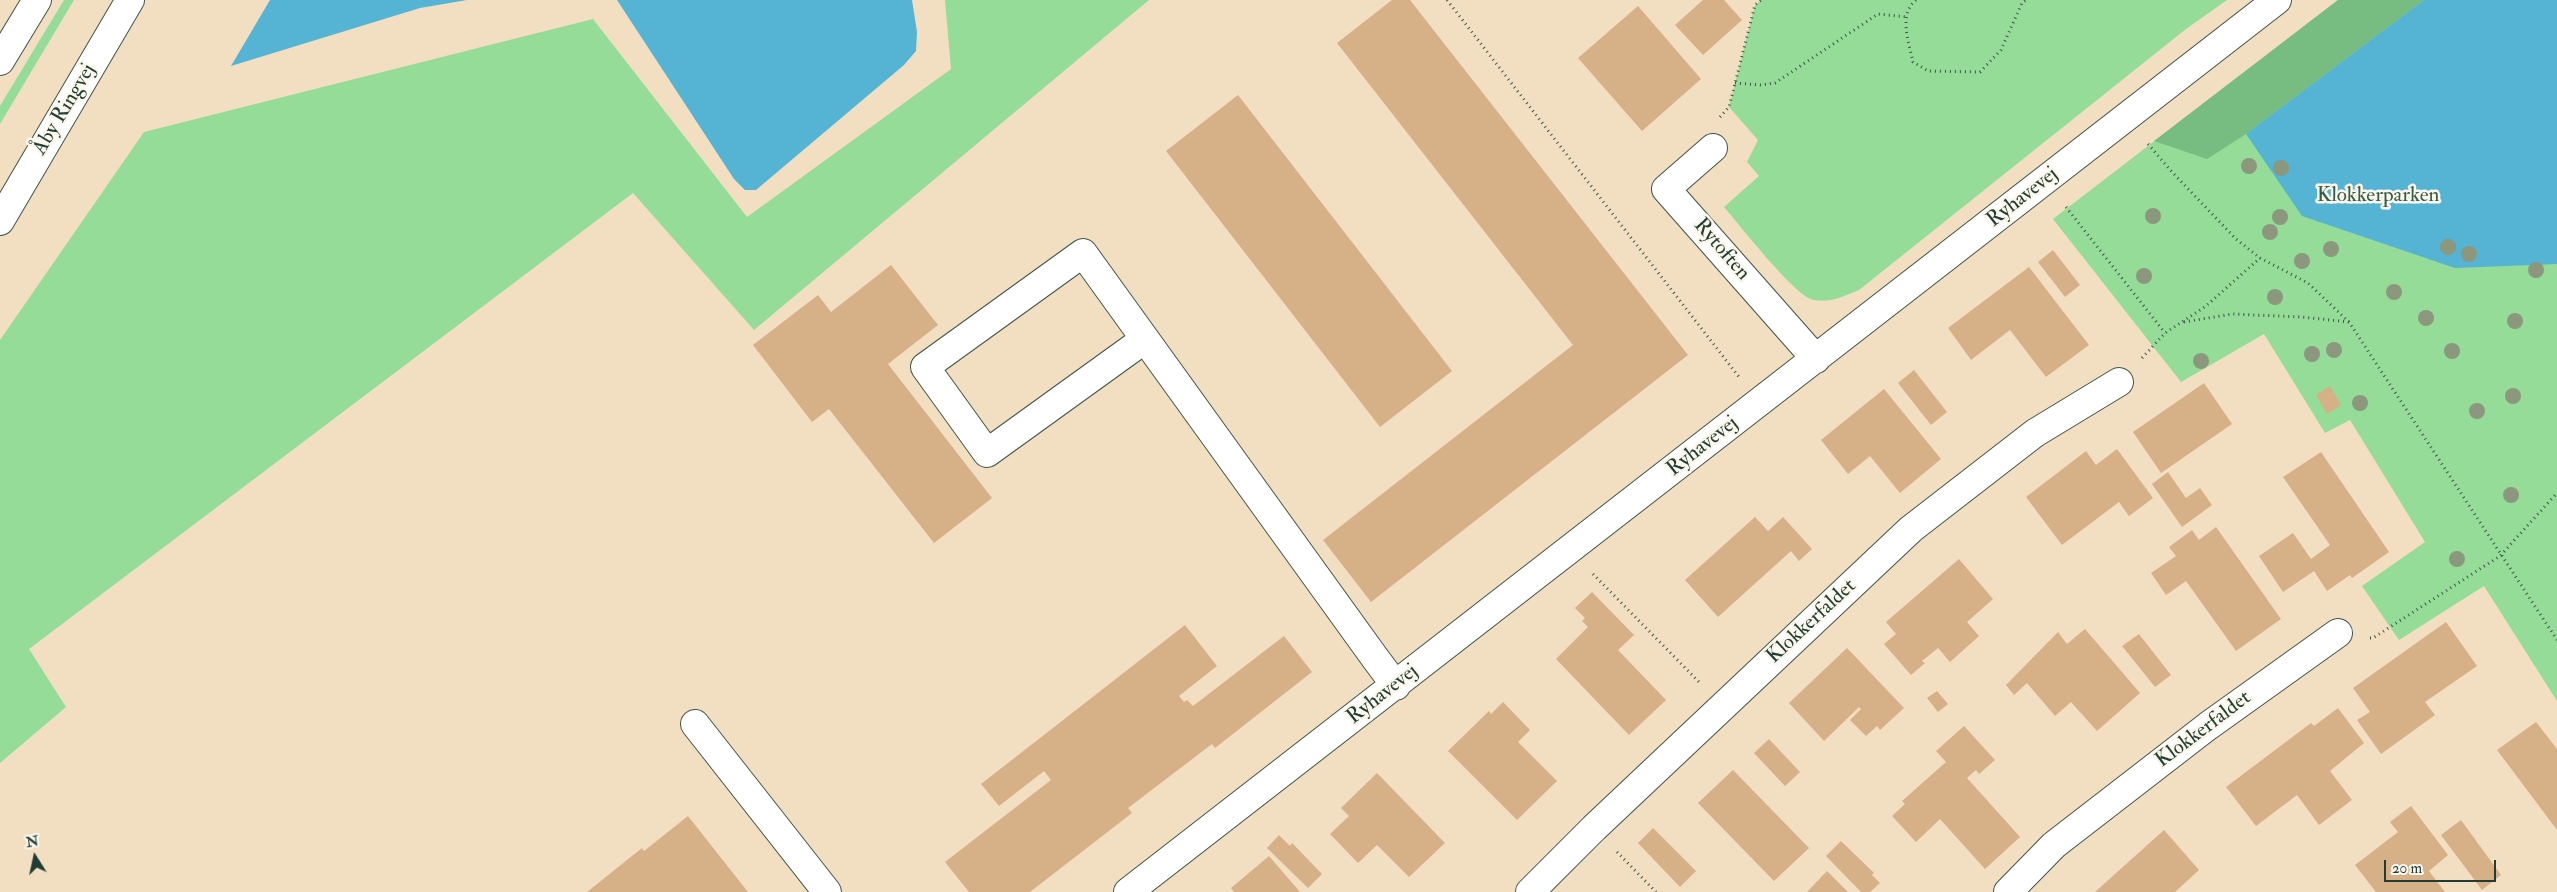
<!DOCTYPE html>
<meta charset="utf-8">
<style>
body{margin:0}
#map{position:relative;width:2557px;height:892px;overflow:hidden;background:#f2dfc1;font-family:"IM FELL Double Pica",serif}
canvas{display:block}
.north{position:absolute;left:10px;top:832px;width:50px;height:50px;-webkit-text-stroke:4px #fbf7ec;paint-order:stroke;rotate:350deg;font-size:14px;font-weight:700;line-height:20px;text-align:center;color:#1f3d34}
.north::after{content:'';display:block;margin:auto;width:18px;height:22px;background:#1f3d34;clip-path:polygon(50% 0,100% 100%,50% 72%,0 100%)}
.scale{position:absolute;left:2384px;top:860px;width:112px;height:22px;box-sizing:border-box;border:2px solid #1f3d34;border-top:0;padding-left:6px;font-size:15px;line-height:18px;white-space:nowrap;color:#1f3d34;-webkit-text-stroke:4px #fbf7ec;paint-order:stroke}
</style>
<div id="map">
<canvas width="2557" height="892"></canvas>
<div class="north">N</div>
<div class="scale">20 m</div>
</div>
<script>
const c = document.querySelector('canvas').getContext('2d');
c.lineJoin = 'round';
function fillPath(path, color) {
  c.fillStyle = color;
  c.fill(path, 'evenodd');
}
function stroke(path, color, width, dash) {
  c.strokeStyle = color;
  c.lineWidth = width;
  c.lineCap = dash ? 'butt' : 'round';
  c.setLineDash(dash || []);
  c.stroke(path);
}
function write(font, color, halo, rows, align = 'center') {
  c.font = font + ' "IM FELL Double Pica",serif';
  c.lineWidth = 5;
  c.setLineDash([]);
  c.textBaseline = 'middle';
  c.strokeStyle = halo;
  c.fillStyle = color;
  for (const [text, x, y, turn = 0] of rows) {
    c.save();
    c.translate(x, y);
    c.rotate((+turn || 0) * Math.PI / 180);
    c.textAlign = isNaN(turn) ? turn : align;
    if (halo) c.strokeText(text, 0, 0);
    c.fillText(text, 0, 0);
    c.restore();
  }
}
const green = new Path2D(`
 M64,0h10l-74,124v-18z
 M945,0h204l-395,330 -121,-137 -604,456 37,58 -66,56v-423l144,-208 449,-113 154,198 204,-148z
 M1761,0h466l-41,29 -327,261c-15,6 -28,13 -45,10 -18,-2 -75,-76 -90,-93l35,-31 -12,-14 11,-22 -29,-33 26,-102z
 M2338,0h219v701l-73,-115 -85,54 -37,-54 63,-44 -75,-122 -25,13 -61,-99 -83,48 -128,-163z`);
const forest = new Path2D(`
 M2338,0h86l-178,134 -39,25 -53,-18z`);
const water = new Path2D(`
 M270,0h197l-47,8 -189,58z
 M617,0h295l5,32 -1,19 -12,14 -148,125h-11l-11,-11z
 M2424,0h133v264l-102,4 -153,-52 -56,-82z`);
const building = new Path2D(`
 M1392,0h18l278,355 -317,247 -48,-62 250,-195 -236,-302z
 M1703,0h21l18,20 -39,35 -28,-30z
 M1638,6l63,73 -59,52 -64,-73z
 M1238,95l214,276 -72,56 -214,-276z
 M2053,250l27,35 -15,12 -27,-35z
 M891,265l47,60 -50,39 104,134 -58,45 -105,-134 -17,13 -59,-77 65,-50 13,17z
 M2029,267l60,78 -43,32 -36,-47 -39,30 -23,-32z
 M1914,370l33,42 -16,13 -33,-42z
 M2204,383l28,41 -71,49 -28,-41z
 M2330,386l11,19 -14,9 -11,-19z
 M1884,389l57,70 -41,34 -30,-37 -22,18 -27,-34z
 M2117,449l36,49 -24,18 -10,-14 -57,43 -36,-48 60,-46 10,14z
 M2321,452l68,100 -37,26 -2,-3 -23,16 -13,-20 -31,21 -24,-36 34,-23 18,26 19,-14 -47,-68z
 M2168,472l18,26 14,-10 12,17 -30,22 -30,-43z
 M1755,517l13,14 15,-14 29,32 -13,12 -8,-10 -73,66 -33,-37z
 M2216,527l65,92 -45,32 -50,-70 -20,14 -15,-22 25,-17 -7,-9 23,-17 7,10z
 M1959,559l34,40 -26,23 12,14 -29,26 -12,-14 -16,13 3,2 -14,12 -27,-31 12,-10 -10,-12z
 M1592,592l42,43 -16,15 48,50 -37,35 -73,-76 32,-32 -6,-6 3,-3 -10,-10z
 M2446,622l31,44 -52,36 10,13 -54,39 -24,-34 13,-8 -17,-24z
 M1185,625l32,41 -38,30 5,6 3,-2 6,6 91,-70 28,36 -97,76 -3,-4 -84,64 4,5 -102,79h-61l-24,-30 106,-82 -7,-9 -45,35 -18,-22z
 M2085,629l55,64 -43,38 -26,-29 -16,14 -28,-33 -13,12 -8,-10 52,-53 9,12z
 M2139,634l32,41 -16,12 -33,-41z
 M1847,648l57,60 -24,22 -3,-4 -11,10 -16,-16 11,-11 -2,-2 -35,34 -35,-38z
 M1937,691l11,13 -10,8 -11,-14z
 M1503,702l27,28 -12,12 39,39 -40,39 -69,-69 41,-40 2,3z
 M2338,708l26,35 -34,28 22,29 -33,25 -22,-30 -41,31 -30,-39 85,-64 3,3z
 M2536,722l21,27v81l-60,-80z
 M1964,726l31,34 -16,14 -3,-4 -9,8 53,59 -35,32 -45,-50 -24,23 -24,-26 13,-12 -3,-3 44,-39 -10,-11z
 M1769,739l31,33 -15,14 -31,-33z
 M1733,770l76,78 -35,33 -76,-78z
 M1377,773l68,70 -36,34 -32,-32 -19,18 -28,-29 19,-18 -8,-8z
 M2411,806l37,49 -19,16 16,21h-69l-21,-27 43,-33 -8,-10z
 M688,816l60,76h-161l55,-44 2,3z
 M2461,820l40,55 -19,15 -41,-55z
 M1653,828l43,43 -16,16 -42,-44z
 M2164,830l35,40 -24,22h-80z
 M1279,835l11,11 2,-3 30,31 -14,14 -41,-40z
 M1841,841l33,32 -2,2 8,8 -10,9h-9l-35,-36z
 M1269,856l31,36h-66l-3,-4z
 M1827,871l21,21h-41z`);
const path = new Path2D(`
 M1447,0l292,377
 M1916,0c-18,14 -7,43 -3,62l15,9 52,1 21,-22 21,-47 4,-3
 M1735,83l26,2 14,-2 103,-69 30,3
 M1720,117l9,-10 26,-102 6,-5
 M2148,144l24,28 64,67 24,19 48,25 41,39 208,318
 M2066,207l99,126
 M2184,322l48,-8 70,3 47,5
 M2142,358l23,-25 41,-27 54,-48
 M1593,574l108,110
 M2370,638h3l127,-82 57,-63
 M1617,852l39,40`);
const minor = new Path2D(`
 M1713,148l-47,41 150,170
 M1145,339l-158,114 -62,-86 158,-114 292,405 21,28
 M695,724l132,168
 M1128,892l1149,-892
 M1530,892l64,-64 317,-299 124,-96 84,-51
 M2008,892l46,-47 154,-119 130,-93`);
const major = new Path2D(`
 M0,61l37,-61
 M0,221l130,-221`);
const trees = [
 [2249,166],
 [2281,168],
 [2153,216],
 [2280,217],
 [2270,232],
 [2448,247],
 [2331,249],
 [2469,254],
 [2302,261],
 [2536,270],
 [2144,276],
 [2394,292],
 [2275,297],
 [2426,318],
 [2515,321],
 [2334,350],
 [2452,351],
 [2312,354],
 [2201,361],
 [2513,396],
 [2360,403],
 [2477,411],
 [2511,495],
 [2457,559]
];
const streetNames = [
 ["Åby Ringvej",65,110,-59],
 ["Ryhavevej",2023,198,-38],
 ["Rytoften",1721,250,49],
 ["Ryhavevej",1703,447,-38],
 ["Klokkerfaldet",1812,622,-43],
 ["Ryhavevej",1383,695,-38],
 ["Klokkerfaldet",2204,730,-37]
];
const parkNames = [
 ["Klokkerparken",2378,196]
];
fillPath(green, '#94dc97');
fillPath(forest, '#77bc80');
fillPath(water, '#55b3d3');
fillPath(building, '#d6b086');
stroke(minor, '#3f5549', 30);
stroke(major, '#3f5549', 30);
stroke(path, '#3f5549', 3, [1, 4]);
stroke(minor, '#fff', 28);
stroke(major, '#fff', 28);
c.fillStyle = '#8b987e';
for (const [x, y] of trees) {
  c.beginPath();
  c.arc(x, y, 8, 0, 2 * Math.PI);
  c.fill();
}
write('21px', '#1f3d34', '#fbf7ec', streetNames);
write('21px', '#365d48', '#fbf7ec', parkNames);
</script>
